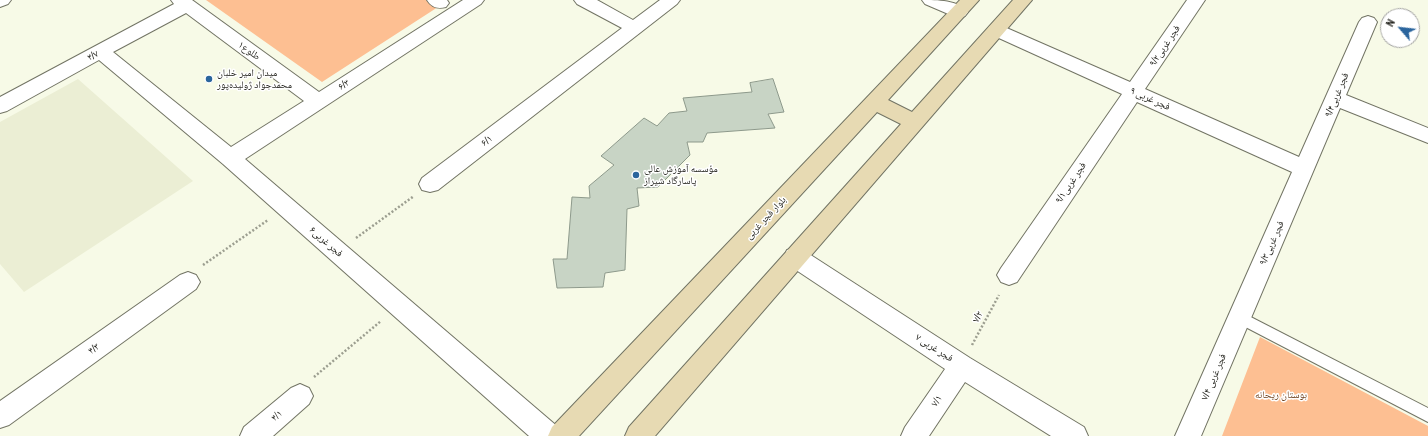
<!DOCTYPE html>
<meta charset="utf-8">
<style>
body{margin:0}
#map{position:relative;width:1428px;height:436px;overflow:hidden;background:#f7fae7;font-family:"Archivo Narrow",sans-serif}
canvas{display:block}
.north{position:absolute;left:1380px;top:8px;width:40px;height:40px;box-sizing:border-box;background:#fff;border:1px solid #a5a5a3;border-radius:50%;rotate:298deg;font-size:11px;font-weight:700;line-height:16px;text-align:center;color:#1e1e18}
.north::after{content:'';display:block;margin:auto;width:14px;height:18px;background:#2b659d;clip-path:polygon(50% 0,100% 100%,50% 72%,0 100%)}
</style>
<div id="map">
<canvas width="1428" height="436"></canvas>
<div class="north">N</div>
</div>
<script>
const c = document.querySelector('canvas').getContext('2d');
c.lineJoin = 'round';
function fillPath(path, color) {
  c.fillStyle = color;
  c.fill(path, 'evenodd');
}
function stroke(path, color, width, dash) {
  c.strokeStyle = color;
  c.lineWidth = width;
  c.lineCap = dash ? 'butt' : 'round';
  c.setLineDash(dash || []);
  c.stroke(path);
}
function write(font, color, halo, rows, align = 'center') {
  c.font = font + ' "Archivo Narrow","Noto Naskh Arabic",sans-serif';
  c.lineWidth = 3;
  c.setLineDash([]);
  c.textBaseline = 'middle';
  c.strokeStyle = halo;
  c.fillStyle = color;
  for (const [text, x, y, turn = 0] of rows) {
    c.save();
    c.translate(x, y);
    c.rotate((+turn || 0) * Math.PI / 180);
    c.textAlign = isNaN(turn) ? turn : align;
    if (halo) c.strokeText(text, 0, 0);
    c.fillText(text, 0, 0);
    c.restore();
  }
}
const built = new Path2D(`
 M78,79l115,102 -169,111 -24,-28v-142z`);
const green = new Path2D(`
 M206,0h220l12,7 -116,75z
 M1260,337l168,89v10h-206z`);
const building = new Path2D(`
 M773,79l11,33 -16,2 7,14 -68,5 -4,9h-16l3,13 -32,32 -21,1 2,18 -12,3 -2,61 -20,3 -2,14 -46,1 -4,-29h14l5,-62 18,1 -1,-12 25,-21 -13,-9 43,-38 13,8 12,-13 18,-2 -4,-13 69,-6 -2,-9z`);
const path = new Path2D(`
 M356,238l58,-42
 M203,265l65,-45
 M972,345l27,-50
 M314,377l67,-56`);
const service = new Path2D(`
 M1239,311l189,97v14l-194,-101 -2,-4 2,-4z`);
const minor = new Path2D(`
 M0,0h11l-3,4 -8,3z
 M171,0h21l127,92 144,-92h21l-3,4 -236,155 313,268 4,9h-33l-306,-272 -124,-104 -92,51 -7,2v-16l174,-93zM186,13l118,88 -73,46 -118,-95z
 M427,0h20l2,3 -3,4c-8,2 -14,1 -19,-7z
 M574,0h23l36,20 27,-20h20l-3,4 -239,186 -8,2 -8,-2 -3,-6 3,-6 200,-150 -45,-24z
 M922,0c15,0 37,0 46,12l-3,4 -6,2 -6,-2 -28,-12z
 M1187,0h18l-60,89 154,68 60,-135 3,-4 6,-2 6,2 3,4 -31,73 82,33v15l-88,-35 -139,328h-26l117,-264 -155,-70 -120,180 -8,3 -8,-3 -4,-7 4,-7 121,-174 -132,-60 -3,-4 3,-4 6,-2 6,2 128,56z
 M795,248l8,2 167,108 114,69 4,9h-37l-86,-54 -36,54h-28l4,-9 40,-58 -158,-105 -3,-7 3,-7z
 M188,272l8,3 4,7 -4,7 -187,136 -9,3v-27l180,-126z
 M300,384l9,4 4,8 -4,8 -36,32h-33l4,-9 47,-39z`);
const secondary = new Path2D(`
 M960,0h19l-91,100 24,12 101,-112h19l-377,436h-30l4,-9 272,-303 -24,-12 -298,324h-31l4,-9z`);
const markers = [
 [209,79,4,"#2b659d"],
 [636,175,4,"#2b659d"]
];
const streetNames = [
 ["فجر غربی۹/۲",1165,46,-56],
 ["طلوع۱",249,51,36],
 ["۴/۷",93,56,-29],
 ["۶/۳",344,85,-33],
 ["فجر غربی۹/۴",1337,95,-67],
 ["۹ فجر غربی",1150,99,24],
 ["۶/۱",487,141,-37],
 ["فجر غربی۹/۱",1071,183,-56],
 ["بلوار فجر غربی",766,218,-47],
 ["فجر غربی۶",326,242,41],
 ["فجر غربی۹/۳",1272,243,-66],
 ["۷/۲",978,317,-62],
 ["۷ فجر غربی",934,348,33],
 ["۴/۳",94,349,-36],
 ["۷/۴ فجر غربی",1214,377,-67],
 ["۷/۱",937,401,-56],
 ["۴/۱",277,416,-40]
];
const poiNames = [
 ["میدان امیر خلبان",217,73],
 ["محمد‌جواد ژولیده‌پور",217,85],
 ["مؤسسه آموزش عالی",644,169],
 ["پاسارگاد شیراز",644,181]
];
const parkNames = [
 ["بوستان ریحانه",1281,395]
];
fillPath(built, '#ebeed4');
fillPath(green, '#fdbf92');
fillPath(building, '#c8d4c5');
stroke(building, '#8d998b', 1);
stroke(service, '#727464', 2);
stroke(minor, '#727464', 2);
stroke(secondary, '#727464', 2);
stroke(path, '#9c9e90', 2.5, [2, 2]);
fillPath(service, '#fff');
fillPath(minor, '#fff');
fillPath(secondary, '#e7dab3');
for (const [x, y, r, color] of markers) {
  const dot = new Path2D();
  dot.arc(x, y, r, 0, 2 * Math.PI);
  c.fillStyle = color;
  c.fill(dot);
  stroke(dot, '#fff', 1.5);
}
write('10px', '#1e1e18', '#fff', streetNames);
write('10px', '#1e1e18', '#fff', poiNames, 'left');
write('10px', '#6d411e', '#fff', parkNames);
</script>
